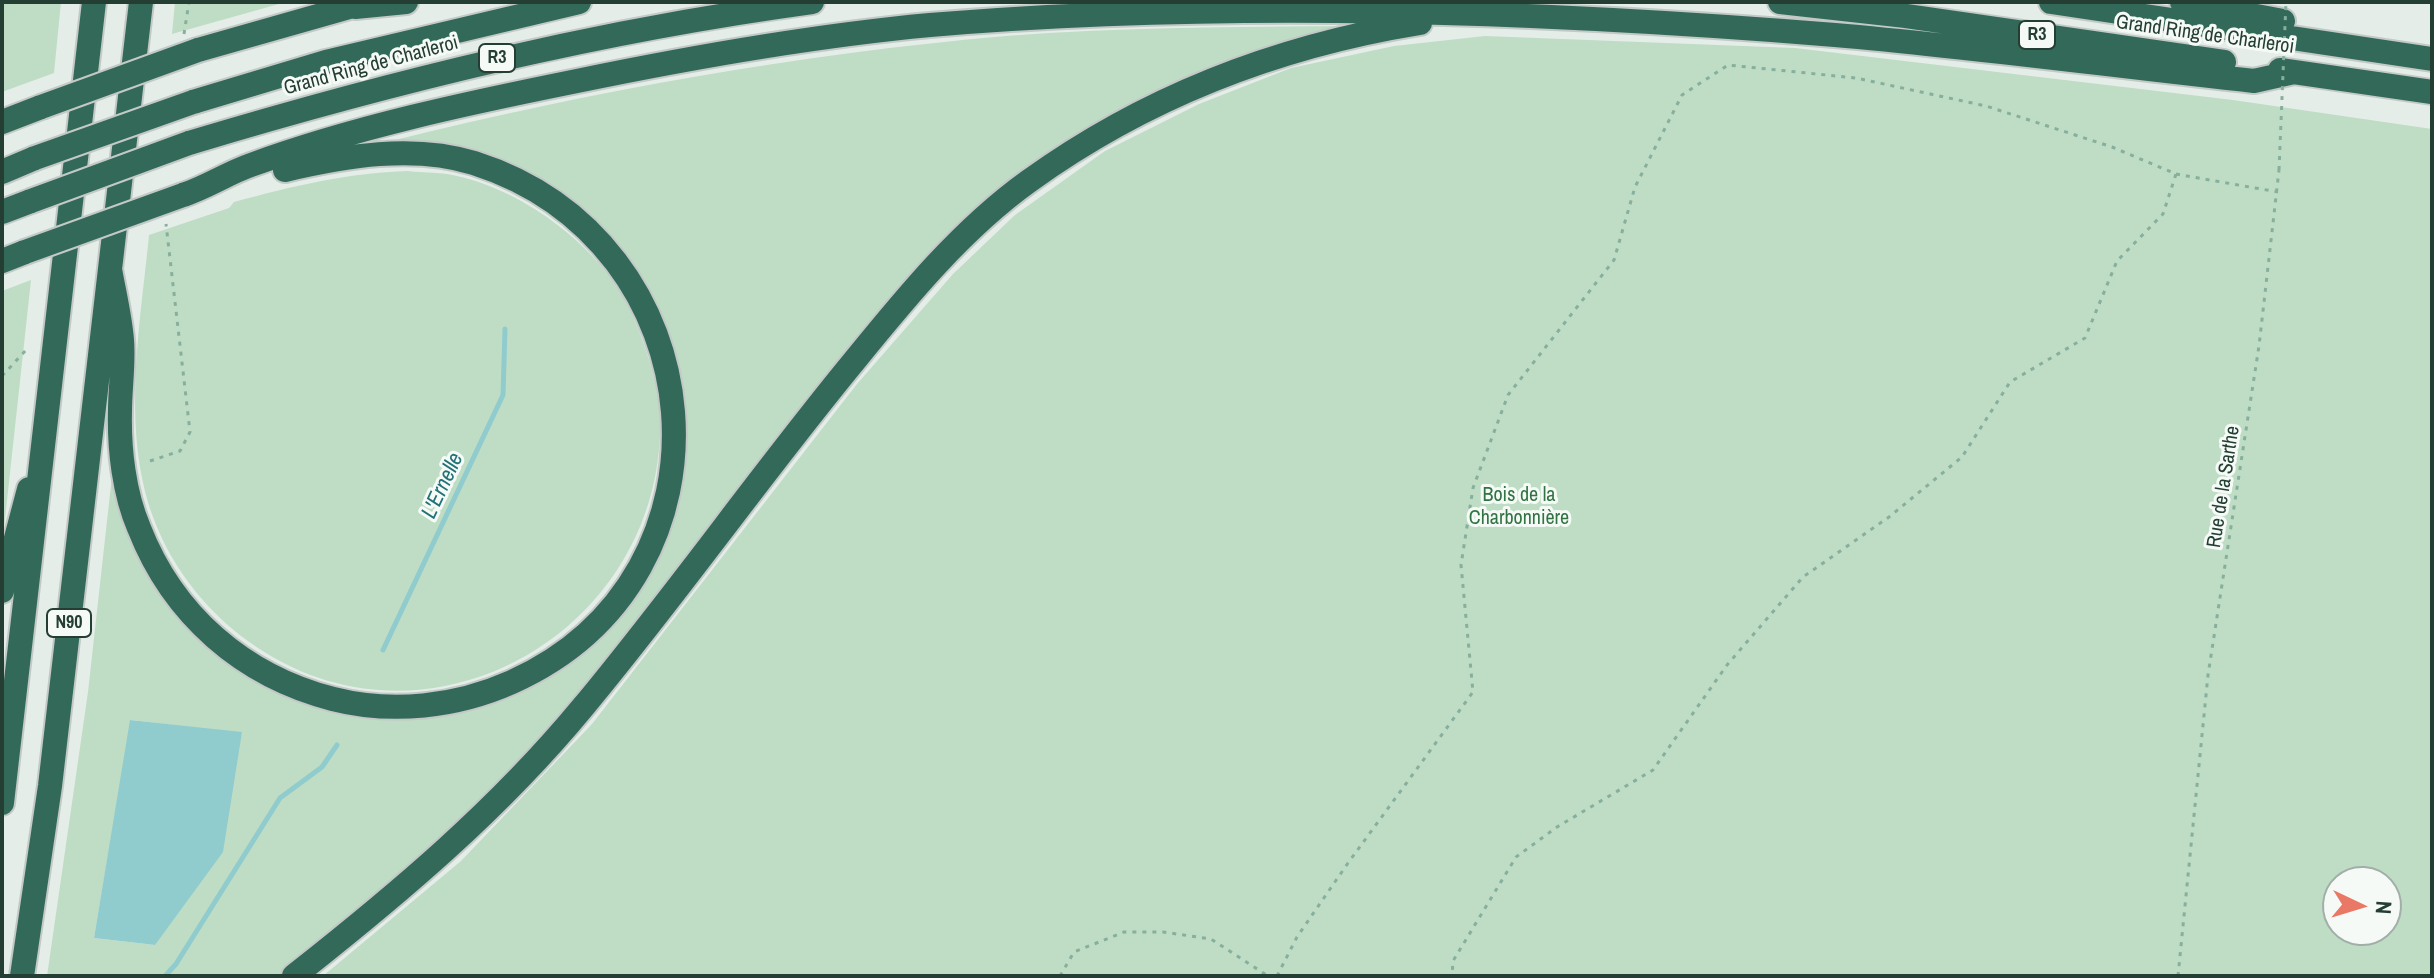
<!DOCTYPE html>
<meta charset="utf-8">
<style>
body{margin:0}
#map{position:relative;width:2434px;height:978px;overflow:hidden;background:#e5ede8;font-family:"Archivo Narrow",sans-serif}
canvas{display:block}
.frame{position:absolute;inset:0;border:4px solid #253e34;pointer-events:none}
.north{position:absolute;left:2322px;top:866px;width:80px;height:80px;box-sizing:border-box;background:#f5faf7;border:2px solid #a2afa9;border-radius:50%;rotate:94deg;font-size:22px;font-weight:700;line-height:32px;text-align:center;color:#253e34}
.north::after{content:'';display:block;margin:auto;width:28px;height:36px;background:#ea7866;clip-path:polygon(50% 0,100% 100%,50% 72%,0 100%)}
</style>
<div id="map">
<canvas width="2434" height="978"></canvas>
<div class="frame"></div>
<div class="north">N</div>
</div>
<script>
const c = document.querySelector('canvas').getContext('2d');
c.lineJoin = 'round';
function fillPath(path, color) {
  c.fillStyle = color;
  c.fill(path, 'evenodd');
}
function stroke(path, color, width, dash) {
  c.strokeStyle = color;
  c.lineWidth = width;
  c.lineCap = dash ? 'butt' : 'round';
  c.setLineDash(dash || []);
  c.stroke(path);
}
function write(font, color, halo, rows, align = 'center') {
  c.font = font + ' "Archivo Narrow",sans-serif';
  c.lineWidth = 6;
  c.setLineDash([]);
  c.textBaseline = 'middle';
  c.strokeStyle = halo;
  c.fillStyle = color;
  for (const [text, x, y, turn = 0] of rows) {
    c.save();
    c.translate(x, y);
    c.rotate((+turn || 0) * Math.PI / 180);
    c.textAlign = isNaN(turn) ? turn : align;
    if (halo) c.strokeText(text, 0, 0);
    c.fillText(text, 0, 0);
    c.restore();
  }
}
const green = new Path2D(`
 M2,2h59l-7,71 -52,19z
 M175,2h111l-114,32z
 M1351,26l-70,20 -288,154 -410,495 -63,70 -123,116 -119,95h-231l41,-284 25,-225 13,52 128,158c48,9 95,18 143,27 16,3 38,11 54,9 51,-6 101,-35 139,-69 118,-106 130,-304 11,-416 -46,-43 -148,-79 -210,-87 202,-50 407,-87 615,-105 114,-9 230,-9 345,-10zM131,720l111,13 -87,212 -61,-7z
 M1485,36l310,12 438,52 199,29v847h-2109l138,-115 131,-137 265,-340 96,-110 62,-59 90,-64 94,-47 92,-36 103,-22zM2386,882v48h-48v-48z
 M408,171c16,2 34,1 49,5 68,15 145,72 174,136 17,38 31,81 29,123 -8,201 -232,326 -402,213 -48,-32 -85,-77 -105,-131 -32,-90 -13,-190 -4,-282l80,-27 5,-6c59,-16 113,-29 174,-31z
 M31,280l-27,248 -2,9v-246z`);
const water = new Path2D(`
 M130,720l112,12 -19,120 -68,93 -61,-7z`);
const stream = new Path2D(`
 M383,650l120,-255 2,-66
 M165,976l11,-12 104,-166 42,-31 15,-22`);
const path = new Path2D(`
 M184,34l5,-32
 M2176,174l102,18
 M2,376l25,-27
 M150,461l30,-10 10,-19 -24,-208
 M1060,976l14,-24 50,-20h39l48,7 57,37
 M1277,976l20,-39 51,-74 125,-171 -12,-127 12,-77 35,-93 106,-135 21,-73 47,-92 46,-30 128,13 130,28 126,41 64,27 -13,40 -46,47 -32,77 -75,44 -48,75 -73,60 -86,60 -76,88 -74,105 -96,57 -41,30 -63,104 -1,15
 M2178,976l30,-301 51,-329 20,-176`);
const highway = new Path2D(`
 M1780,2l126,14 318,46
 M2051,2l381,57
 M2182,2l101,19
 M355,7l51,-5
 M198,50l169,-48
 M2280,70l152,22
 M193,102l133,-40 253,-60
 M2,122l39,-15
 M189,143c206,-62 409,-112 623,-141
 M2,172l33,-14
 M183,195c24,-8 45,-22 68,-30 104,-38 217,-62 326,-84 116,-24 235,-45 353,-56 301,-25 605,-14 905,10 140,12 279,31 419,46l40,-9
 M2,212l29,-11
 M2,261l23,-9
 M110,269c4,23 10,47 12,71 2,23 -2,48 -2,71 -1,38 4,82 19,117 34,87 104,148 194,171 59,15 123,8 179,-17 236,-106 206,-441 -38,-519 -61,-19 -129,-7 -189,7
 M2,591l27,-102
 M2,803l92,-801
 M22,976l28,-190 91,-784
 M294,976c104,-82 204,-166 289,-269 94,-113 178,-233 272,-347 52,-64 107,-131 174,-179 118,-85 249,-135 391,-158`);
const pathBridge = new Path2D(`
 M2279,170l7,-168`);
const highwayBridge = new Path2D(`
 M41,107l157,-57
 M35,158l158,-56
 M31,201l158,-58
 M25,252l158,-57`);
const shields = [
 [2037,35,36],
 [497,58,36],
 [69,623,44]
];
const shieldNames = [
 ["R3",2037,35],
 ["R3",497,58],
 ["N90",69,623]
];
const streetNames = [
 ["Grand Ring de Charleroi",2205,35,8],
 ["Grand Ring de Charleroi",371,66,-15],
 ["Rue de la Sarthe",2224,487,-81]
];
const parkNames = [
 ["Bois de la",1519,496],
 ["Charbonnière",1519,519]
];
const waterNames = [
 ["L'Ernelle",443,486,-65]
];
fillPath(green, '#bfddc4');
fillPath(water, '#90ccce');
stroke(stream, '#90ccce', 5);
stroke(highway, '#c2c9c6', 28);
stroke(path, '#87af9e', 3, [4, 6]);
stroke(highway, '#326958', 24);
stroke(highwayBridge, '#c2c9c6', 28, []);
stroke(pathBridge, '#87af9e', 3, [4, 6]);
stroke(highwayBridge, '#326958', 24);
for (const [x, y, w] of shields) {
  const box = new Path2D();
  box.roundRect(x - w / 2, y - 14, w, 28, 6);
  c.fillStyle = '#f5faf7';
  c.fill(box);
  stroke(box, '#253e34', 2);
}
write('bold 18px', '#253e34', null, shieldNames);
write('20px', '#253e34', '#f5faf7', streetNames);
write('20px', '#317343', '#f5faf7', parkNames);
write('italic 22px', '#227277', '#f5faf7', waterNames);
</script>
